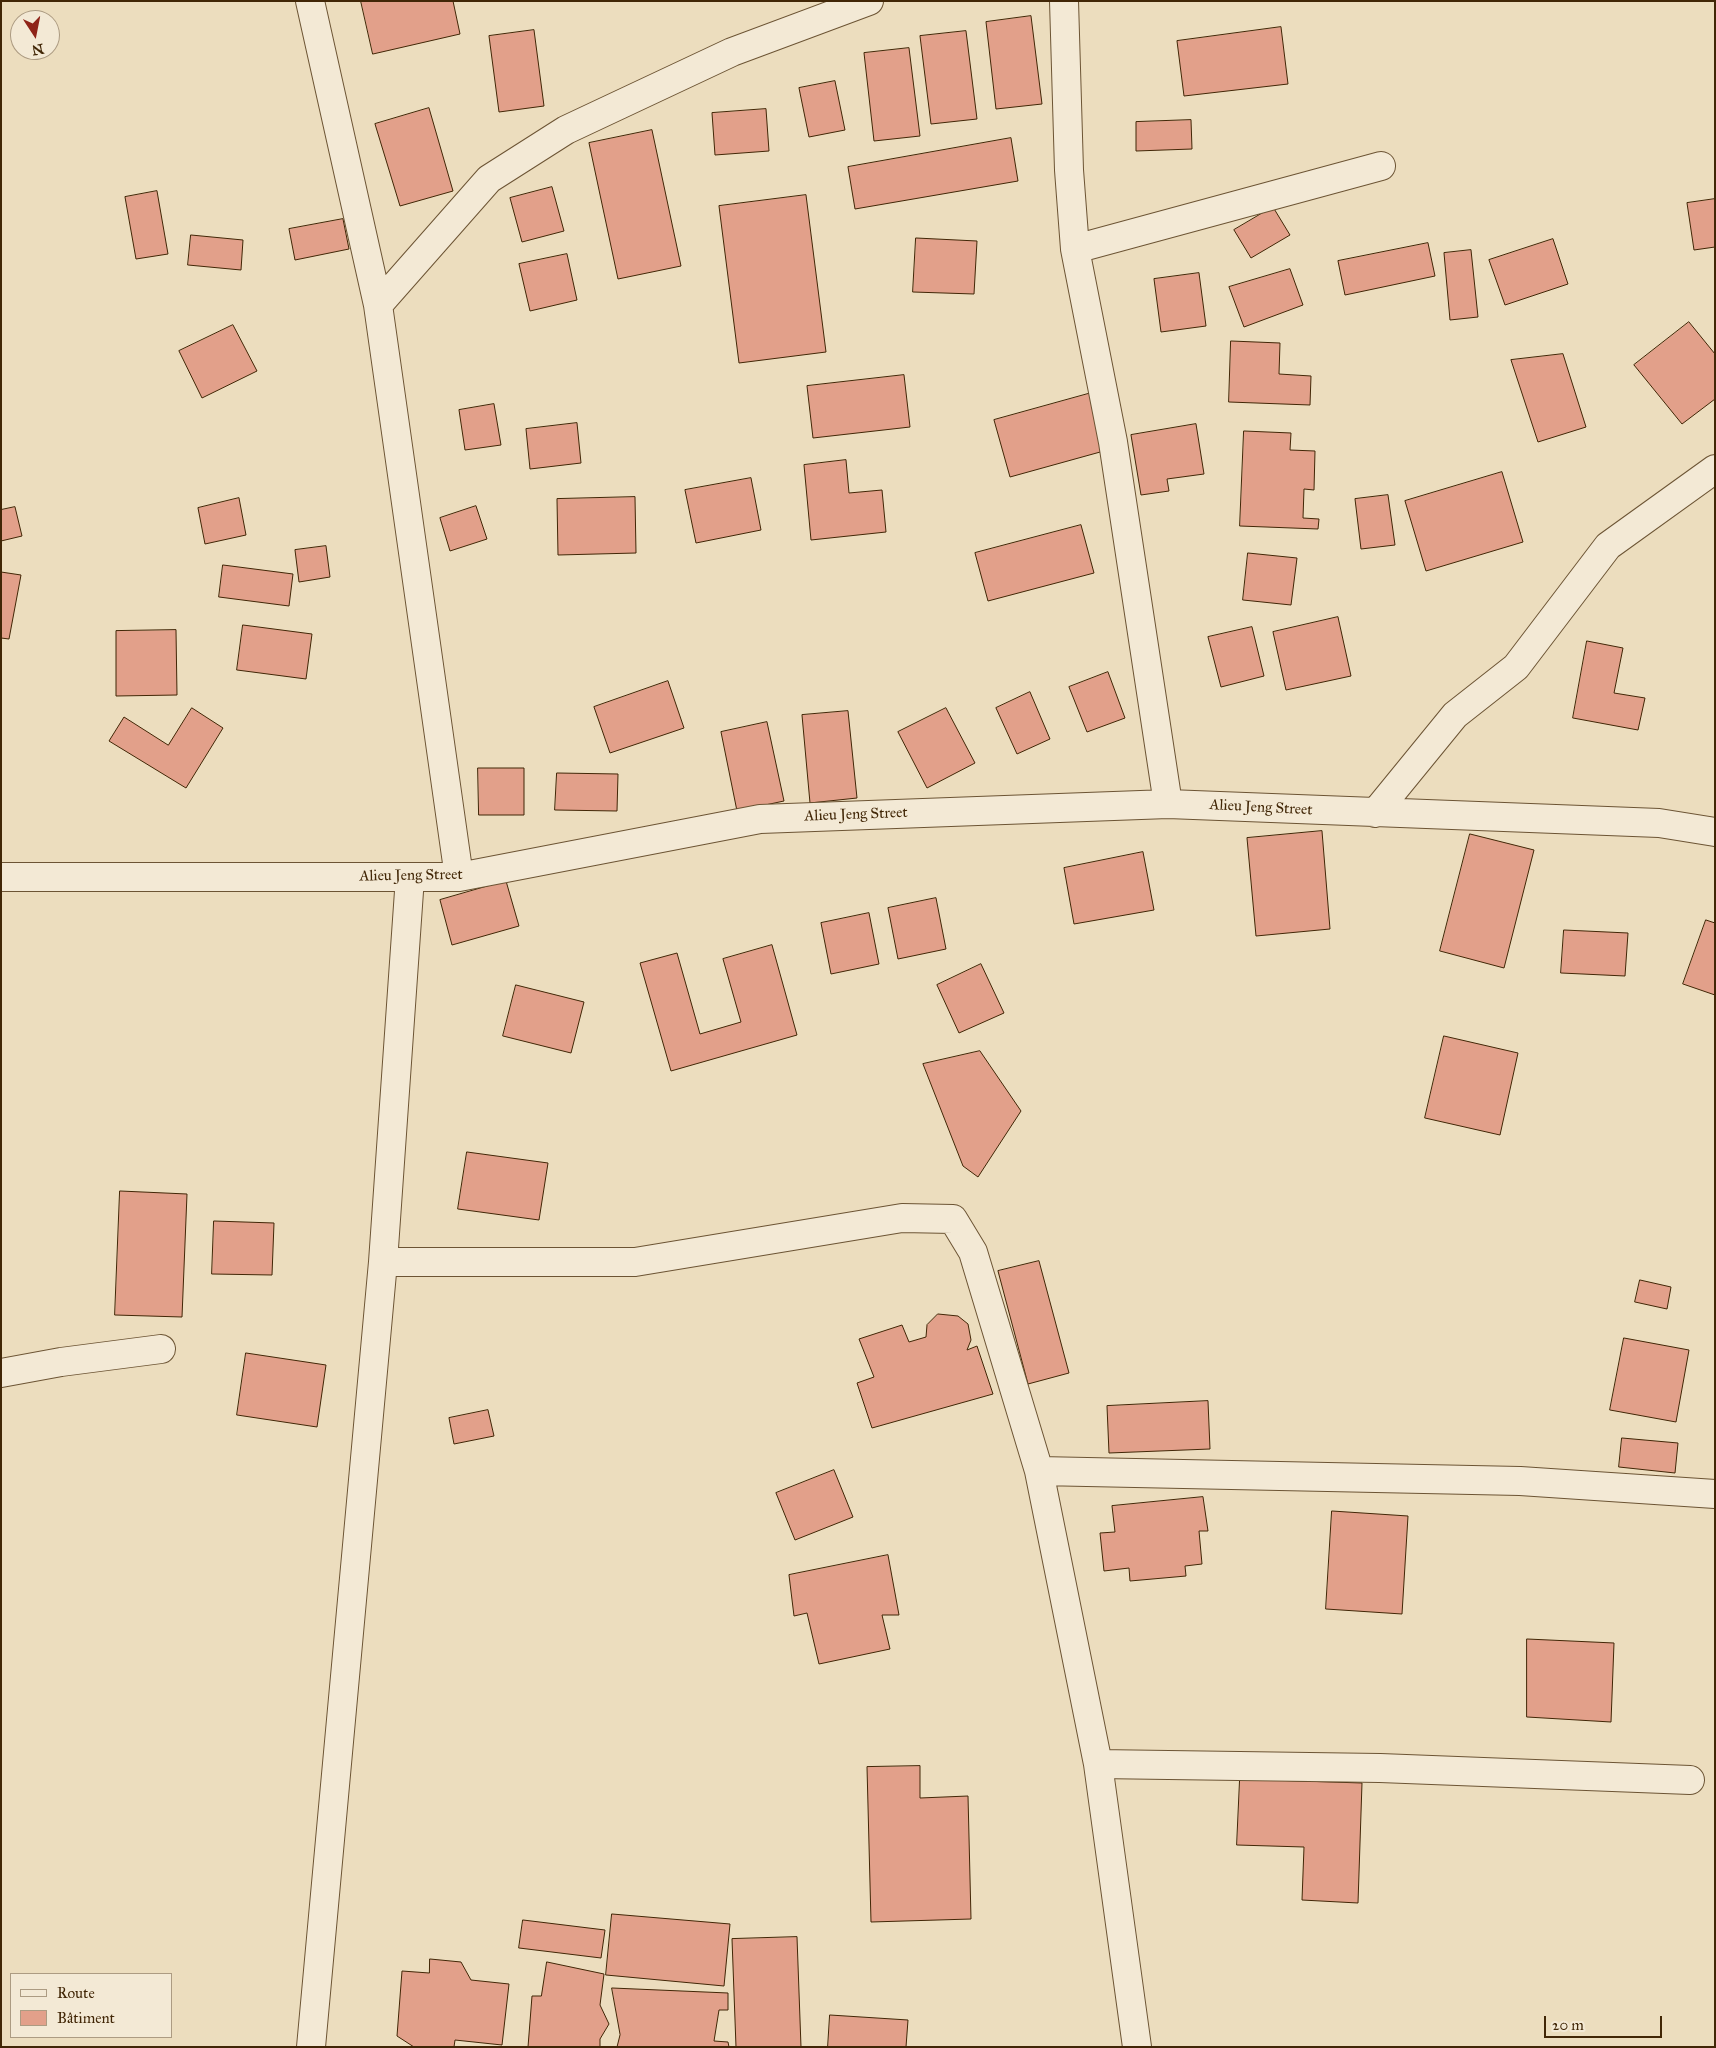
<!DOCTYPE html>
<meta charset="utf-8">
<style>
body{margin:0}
#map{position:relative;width:1716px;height:2048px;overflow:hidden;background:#ecddbe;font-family:"IM FELL Great Primer",serif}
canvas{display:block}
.frame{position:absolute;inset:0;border:2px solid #412606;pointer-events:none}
.legend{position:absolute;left:10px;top:1973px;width:162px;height:65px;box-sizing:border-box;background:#f3e9d5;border:1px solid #ac9b82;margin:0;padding:6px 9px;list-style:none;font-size:15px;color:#412606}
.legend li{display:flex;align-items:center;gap:10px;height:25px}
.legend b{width:25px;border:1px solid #ac9b82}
.north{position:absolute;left:10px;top:10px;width:50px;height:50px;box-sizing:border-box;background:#f3e9d5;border:1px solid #ac9b82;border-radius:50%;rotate:169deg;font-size:14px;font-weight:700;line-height:20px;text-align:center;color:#412606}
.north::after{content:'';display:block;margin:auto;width:18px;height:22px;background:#8f2418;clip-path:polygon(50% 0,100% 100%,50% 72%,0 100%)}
.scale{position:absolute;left:1544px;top:2016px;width:118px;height:22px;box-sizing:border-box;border:2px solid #412606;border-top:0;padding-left:6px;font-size:15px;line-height:18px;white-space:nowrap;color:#412606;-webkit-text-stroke:4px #f3e9d5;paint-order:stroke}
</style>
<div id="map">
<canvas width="1716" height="2048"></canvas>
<div class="frame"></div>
<ul class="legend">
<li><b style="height:6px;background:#f3e9d5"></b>Route</li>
<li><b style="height:14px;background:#e2a08a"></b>Bâtiment</li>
</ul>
<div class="north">N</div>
<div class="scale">20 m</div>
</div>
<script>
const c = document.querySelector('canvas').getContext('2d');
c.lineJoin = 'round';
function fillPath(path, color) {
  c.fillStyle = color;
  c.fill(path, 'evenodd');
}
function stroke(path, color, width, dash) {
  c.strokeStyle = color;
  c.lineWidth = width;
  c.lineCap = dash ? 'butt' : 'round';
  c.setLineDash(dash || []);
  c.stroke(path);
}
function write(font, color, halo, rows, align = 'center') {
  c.font = font + ' "IM FELL Great Primer",serif';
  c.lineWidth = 4.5;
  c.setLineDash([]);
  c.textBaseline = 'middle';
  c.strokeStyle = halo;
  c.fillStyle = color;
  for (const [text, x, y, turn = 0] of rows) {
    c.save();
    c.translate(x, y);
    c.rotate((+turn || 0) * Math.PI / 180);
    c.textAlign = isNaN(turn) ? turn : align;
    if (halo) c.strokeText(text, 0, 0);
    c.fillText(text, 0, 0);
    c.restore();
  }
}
const building = new Path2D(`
 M361,1h92l7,33 -87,20z
 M1031,16l11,88 -46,5 -10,-87z
 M1281,27l7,57 -104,12 -7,-55z
 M534,30l10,76 -45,6 -10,-76z
 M966,31l11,88 -46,5 -11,-88z
 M909,48l11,88 -46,5 -10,-88z
 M835,81l10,49 -36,7 -10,-49z
 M429,108l24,83 -53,15 -25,-82z
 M766,109l3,42 -54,4 -3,-42z
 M1191,120l1,29 -56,2v-29z
 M652,130l29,136 -63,13 -29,-136z
 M1011,138l7,43 -163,28 -7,-42z
 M552,187l12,44 -42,11 -12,-44z
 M157,191l11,63 -32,5 -11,-62z
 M806,195l20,157 -87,11 -20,-157z
 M1715,199v48l-21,3 -7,-47z
 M1273,207l17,28 -39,23 -17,-28z
 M343,219l6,30 -54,11 -6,-31z
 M191,235l52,5 -2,30 -53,-5z
 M916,238l61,3 -3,53 -61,-2z
 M1553,239l15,45 -63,21 -16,-45z
 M1428,243l7,33 -90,19 -7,-34z
 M1471,250l7,67 -28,3 -6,-67z
 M567,254l10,46 -47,11 -11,-47z
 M1290,269l13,36 -59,22 -15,-40z
 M1199,273l7,53 -45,6 -7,-53z
 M1689,322l26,32v45l-33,25 -48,-59z
 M233,325l24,46 -55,27 -23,-47z
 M1231,341l49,2 -1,31 32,2 -1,29 -81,-3z
 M1563,354l23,73 -48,15 -27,-82z
 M904,375l6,52 -97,11 -6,-52z
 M1095,392l16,57 -101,28 -16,-57z
 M494,404l7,41 -36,5 -6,-40z
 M577,423l4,40 -51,6 -4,-40z
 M1196,424l8,50 -37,5 2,12 -28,4 -10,-60z
 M1244,431l47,2 -1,17 25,1 -1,39 -10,-1 -1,29 16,1 -1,10 -78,-3z
 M846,460l3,33 33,-3 4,42 -75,8 -7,-75z
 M1502,472l21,70 -97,29 -21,-70z
 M751,478l10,52 -65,13 -11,-53z
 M1388,495l7,50 -34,4 -6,-50z
 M635,497l1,56 -78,2 -1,-56z
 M239,498l7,37 -41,9 -7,-36z
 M476,506l11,33 -37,12 -10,-33z
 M15,507l7,29 -21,5v-31z
 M1081,525l13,48 -106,28 -13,-48z
 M326,546l4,31 -31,5 -4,-32z
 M1248,553l49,5 -6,47 -48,-5z
 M223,565l70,9 -4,32 -70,-9z
 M1,572l20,3 -12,64 -8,-1z
 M1338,617l13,59 -65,14 -13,-58z
 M243,625l69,9 -6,45 -69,-9z
 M1252,627l12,49 -43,11 -13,-50z
 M176,630l1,65 -61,1v-65z
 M1587,641l36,7 -9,45 31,5 -7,32 -65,-12z
 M1108,672l17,46 -38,14 -18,-45z
 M668,681l16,47 -74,25 -16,-46z
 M1030,692l20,47 -33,15 -21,-46z
 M192,708l31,20 -37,60 -77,-47 15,-24 44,28z
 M946,708l29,55 -48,25 -29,-56z
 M848,711l9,87 -47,5 -8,-88z
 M767,722l17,79 -47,10 -16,-79z
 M478,768h46v47h-45z
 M557,773l61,1 -1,37 -62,-1z
 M1322,831l8,98 -74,7 -9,-98z
 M1470,834l64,16 -30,118 -64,-17z
 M1143,852l11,58 -80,14 -10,-56z
 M506,881l13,45 -67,19 -12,-45z
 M936,898l10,51 -48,10 -10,-51z
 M869,913l10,51 -48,10 -10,-51z
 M1706,920l9,3v72l-32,-11z
 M1564,930l64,3 -3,43 -64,-3z
 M772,945l25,90 -126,36 -31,-108 37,-10 23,81 41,-12 -18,-63z
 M981,964l23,49 -45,20 -22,-48z
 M516,985l68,17 -13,51 -68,-17z
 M1444,1036l74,17 -18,82 -75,-17z
 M980,1051l41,60 -43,66 -15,-11 -40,-102z
 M467,1152l81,11 -9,57 -81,-11z
 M120,1191l67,3 -5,123 -67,-2z
 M214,1221l60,2 -2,52 -60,-1z
 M1039,1261l30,112 -41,11 -30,-113z
 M1640,1280l31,7 -4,22 -32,-7z
 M938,1314l20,2 10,8 3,16 -4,10 10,-4 16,48 -121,34 -15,-45 17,-6 -15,-38 43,-14 7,17 17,-5 1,-12z
 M1624,1338l65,12 -13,72 -66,-12z
 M246,1353l80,12 -9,62 -80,-12z
 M1208,1401l2,48 -101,4 -2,-47z
 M488,1410l6,26 -40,8 -5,-26z
 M1622,1438l56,5 -3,30 -56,-6z
 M834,1470l19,47 -58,23 -19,-47z
 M1203,1497l5,34h-9l3,33 -17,2 1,10 -56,5 -1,-13 -25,3 -4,-38 15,-1 -3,-26z
 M1332,1511l76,5 -6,98 -76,-5z
 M888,1555l11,60h-17l8,34 -71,15 -12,-51 -13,3 -5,-41z
 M1527,1639l87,4 -3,79 -84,-5z
 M920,1766v32l48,-2 3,123 -100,3 -4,-155z
 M1240,1779l122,4 -4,120 -56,-3 2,-53 -67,-2z
 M612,1914l118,10 -6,62 -118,-11z
 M523,1920l82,10 -4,28 -82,-10z
 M797,1937l4,110h-65l-4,-108z
 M430,1959l31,3 10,18 38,4 -7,61 -47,-5 -1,7h-40l-17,-11 5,-65 27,2z
 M547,1962l57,12 -4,31 9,19 -9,15v8h-72l4,-51h9z
 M612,1988l116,5v17h-9l-5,31 14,1 1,5h-112l3,-12z
 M830,2015l78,5 -2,27h-78z`);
const minor = new Path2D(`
 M310,1l68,304 81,572
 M1064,1l5,169 6,79 38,193 55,362
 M1075,249l306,-83
 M378,305l111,-126 77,-49 166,-78 137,-51
 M1375,813l80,-98 61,-48 92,-121 107,-77
 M1,877h458l301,-58 408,-15 491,19 56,9
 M383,1262h252l267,-44 51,1 20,33 66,219 59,293 39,283
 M1,1373l60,-11 100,-13
 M1039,1471l481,10 195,13
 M1098,1764l282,4 310,12
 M311,2047l72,-785 27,-385`);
const streetNames = [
 ["Alieu Jeng Street",1261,808,3],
 ["Alieu Jeng Street",856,815,-2],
 ["Alieu Jeng Street",411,876,-1]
];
fillPath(building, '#e2a08a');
stroke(building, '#412606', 1);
stroke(minor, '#6c5434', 30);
stroke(minor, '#f3e9d5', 28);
write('15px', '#412606', '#f3e9d5', streetNames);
</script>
